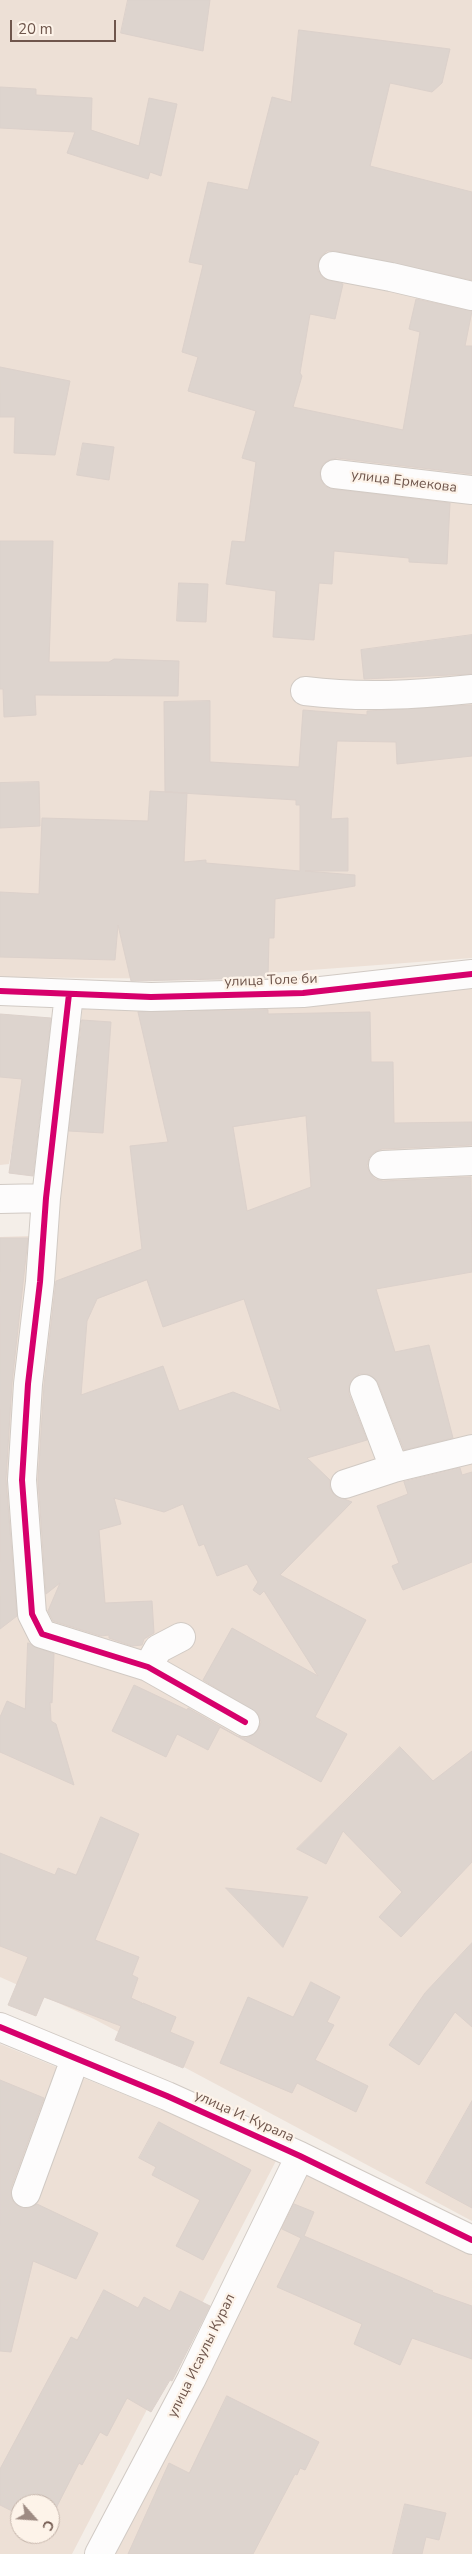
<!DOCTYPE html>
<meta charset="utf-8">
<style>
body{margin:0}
#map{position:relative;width:472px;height:2554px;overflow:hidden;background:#f4eee8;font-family:"Nunito Sans",sans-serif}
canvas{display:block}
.north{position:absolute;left:10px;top:2494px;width:50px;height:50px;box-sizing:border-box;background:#fdf3e9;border:1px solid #c4b4aa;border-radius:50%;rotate:116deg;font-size:14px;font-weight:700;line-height:20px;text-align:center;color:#6f564c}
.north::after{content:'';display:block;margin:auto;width:18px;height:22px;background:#9e8b83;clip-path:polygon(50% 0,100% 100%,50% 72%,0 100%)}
.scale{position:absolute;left:10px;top:20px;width:106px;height:22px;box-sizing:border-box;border:2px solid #6f564c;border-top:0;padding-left:6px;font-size:15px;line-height:18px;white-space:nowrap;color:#6f564c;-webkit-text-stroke:4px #fdf3e9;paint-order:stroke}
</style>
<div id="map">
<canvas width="472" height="2554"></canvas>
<div class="north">С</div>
<div class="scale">20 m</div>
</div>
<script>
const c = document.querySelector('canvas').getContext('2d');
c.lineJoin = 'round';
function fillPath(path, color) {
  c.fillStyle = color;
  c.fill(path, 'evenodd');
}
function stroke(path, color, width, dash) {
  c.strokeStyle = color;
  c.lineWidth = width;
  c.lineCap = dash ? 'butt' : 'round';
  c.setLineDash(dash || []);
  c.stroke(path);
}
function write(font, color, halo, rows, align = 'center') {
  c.font = font + ' "Nunito Sans",sans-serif';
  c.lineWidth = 4.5;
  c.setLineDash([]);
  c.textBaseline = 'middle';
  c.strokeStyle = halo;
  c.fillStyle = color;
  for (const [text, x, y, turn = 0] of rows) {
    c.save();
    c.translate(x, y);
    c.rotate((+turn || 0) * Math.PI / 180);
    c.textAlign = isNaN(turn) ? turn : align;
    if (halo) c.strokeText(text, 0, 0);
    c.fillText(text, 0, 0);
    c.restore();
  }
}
const residential = new Path2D(`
 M0,0h472v958l-282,21 -190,-2z
 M472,985v1236l-378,-202 -94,-42v-740l55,-2 28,-231z
 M0,1025l34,3 -25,136 -9,1z
 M0,2044l278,113 -206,397h-72zM20,2504h30v30h-30z
 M297,2167l175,87v300h-376z`);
const building = new Path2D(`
 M128,0h82l-7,51 -82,-18z
 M299,30l151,19 -8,34 -10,9 -42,-9 -20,83 102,26v88l-136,-29h-9l-6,5 -3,7v8l5,7 20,6 -8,35 -25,-5 -10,59 2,3 -9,31 110,23 17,-98 -11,-3 7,-30 56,12 -7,35h7v128l-135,-16 -8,2 -6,4 -3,8 1,8 4,6 8,3 117,14 -3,61 -38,-2v-4l-75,-7 -2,33 -13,-1 -5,57 -41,-3 3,-46 -50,-7 6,-43 13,1 11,-80 -14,-4 14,-47 -68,-20 10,-34 -16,-5 21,-87 -14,-3 19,-80 40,8 24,-93 19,5z
 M0,87l36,2v6l56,3 -1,32 48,16 10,-48 28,6 -16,72 -11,-4 -2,7 -81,-26 8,-21 -75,-4z
 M0,367l70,14 -15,74 -41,-2 1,-36h-15z
 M83,443l31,4 -5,33 -32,-5z
 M0,541h53l-4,121h60l5,-3 65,2 -1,35 -143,-1 1,20 -32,2 -1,-28h-3z
 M179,583l29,1 -2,38 -29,-1z
 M472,635v39l-108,5 -3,-29z
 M210,701v61l89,5 4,-57 64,5v-4l105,-6v51l-75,8 -1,-22 -59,-1 -6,78 17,-1v53h-43l50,4v11l-80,13 -1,39h-5l-1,40 -137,3 -13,-56 -3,35 -115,-3v-65l39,2 3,-76 106,3 2,-30 37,2 -3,69 22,-2v3l94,8v-66h-4v-5l-131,-8 -1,-90z
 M39,782l1,44 -40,2v-45z
 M268,1010v4l102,-2 1,50h22l1,61 78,-1v23l-90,4 -8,3 -5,6 -2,8 3,7 5,6 8,2 88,-4 1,95 -96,17 19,63 34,-7 24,93 -49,12 -26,-67 -5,-6 -6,-3h-8l-7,6 -3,6v8l18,46 -60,18 23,22v8l4,7 18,7 -72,73 86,45 -51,97 32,17 -26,48 -101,-55 -12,23 -31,-16 -11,23 -54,-26 22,-46 53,25 1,-2 49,28 9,2 7,-3 5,-5 3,-8 -3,-8 -55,-34 29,-52 86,48 -54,-85 -4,4 -7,-5 5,-8 -11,-18 -30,12 -13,-32 -5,2 -16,-42 -19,8 -50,-14 7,26 -22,6 6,73 47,-2 2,32 -10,6 -2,6 -10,1 -23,-8v-3l-8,1 -48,-15 -5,-10 12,-28 -14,11 -8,-114 6,-95 12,-104 86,-32 -12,-103 38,-4 -30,-130zM306,1116l5,71 -64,24 -14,-84zM147,1280l16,47 81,-28 37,112 -48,-19 -54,19 -16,-45 -82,29 6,-74 10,-22z
 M0,1014l51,4 -18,158 -24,-3 13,-94 -22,-2z
 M82,1020l29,2 -8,111 -34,-2z
 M0,1238h28l-16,145 -6,96 11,137 -17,13z
 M460,1468l2,7 10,-3v90l-69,28 -11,-24 7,-3 -22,-57 31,-12 -4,-12z
 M28,1643l26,11 -2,49 -2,-1 1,19 5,3 18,61 -74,-33v-35l7,-16 18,8z
 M400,1747l33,34 39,-30v111l-71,75 -22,-20 23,-25 -59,-61 -17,33 -29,-15z
 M101,1817l38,17 -44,106 44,17 -7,18 6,3 -7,20 11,5 -1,2 2,-2 33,14 -6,15 24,10 -11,26 -68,-28 6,-14 -77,-29 -8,19 -28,-11 20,-48 -28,-11v-93l55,22 3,-7 18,7z
 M226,1888l82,9 -25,50z
 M472,1943v84l-17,-15 -36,53 -30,-20 36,-52z
 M311,1982l29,15 -13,25 7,3 -19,35 53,26 -12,26 -59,-29 -5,10 -72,-30 28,-66 45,20z
 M0,2080l44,18 -33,90v7l3,8 6,4 8,1 9,-4 61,29 -22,46 -43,-18 -22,91 -11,-1z
 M472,2101v107l-46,-25z
 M159,2122l92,48 -48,90 -27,-14 24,-46 -48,-25 4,-8 -17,-9z
 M294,2204l20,8 -10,24 129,55 -1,1 40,14v53l-60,-21 -12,27 -46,-21 8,-20 -85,-37 24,-49 -19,-9z
 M104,2290l34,18 6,-11 26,14 10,-20 30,15 -38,75 -2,-1 -19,32 -24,-14 -20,38 -7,-4 -18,33 -3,-2 -29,57v-16h-30v11l-20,-10v-36l71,-132 6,3z
 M227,2396l92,46 -14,28 -5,-2 -3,7 -2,-1 -42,80h-125l41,-91 20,10z
 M405,2504l41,9 -7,27 -13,-3 -4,17h-29z`);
const minor = new Path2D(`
 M333,266l58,11 81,19
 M335,474l137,16
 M305,691c57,7 110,4 167,-2
 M0,991l151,6 152,-4 169,-19
 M69,994l-23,204 -6,84 -12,102 -6,96 10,134 10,20 106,33 97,55
 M383,1165l89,-4
 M0,1199l46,-1
 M364,1389l30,79
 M345,1484l49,-16 78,-19
 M148,1667l10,-18 23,-12
 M0,2027l167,69 133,60 172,84
 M26,2193l49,-134
 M99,2554l92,-174 109,-224`);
const cycleway = new Path2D(`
 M0,991l151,6 152,-4 169,-19
 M69,994l-23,204 -6,84 -12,102 -6,96 10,134 10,20 106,33 97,55
 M0,2027l167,69 133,60 172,84`);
const streetNames = [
 ["улица Ермекова",404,482,7],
 ["улица Толе би",271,981,-2],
 ["улица И. Курала",244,2117,24],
 ["улица Исаулы Курал",202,2356,-64]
];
fillPath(residential, '#ede0d6');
fillPath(building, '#ddd4ce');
stroke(building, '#dcd1cb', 1);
stroke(minor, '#d1cac4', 30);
stroke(minor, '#fdfcfc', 28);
stroke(cycleway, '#d6006c', 6);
write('14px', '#6f564c', '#fdf3e9', streetNames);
</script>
